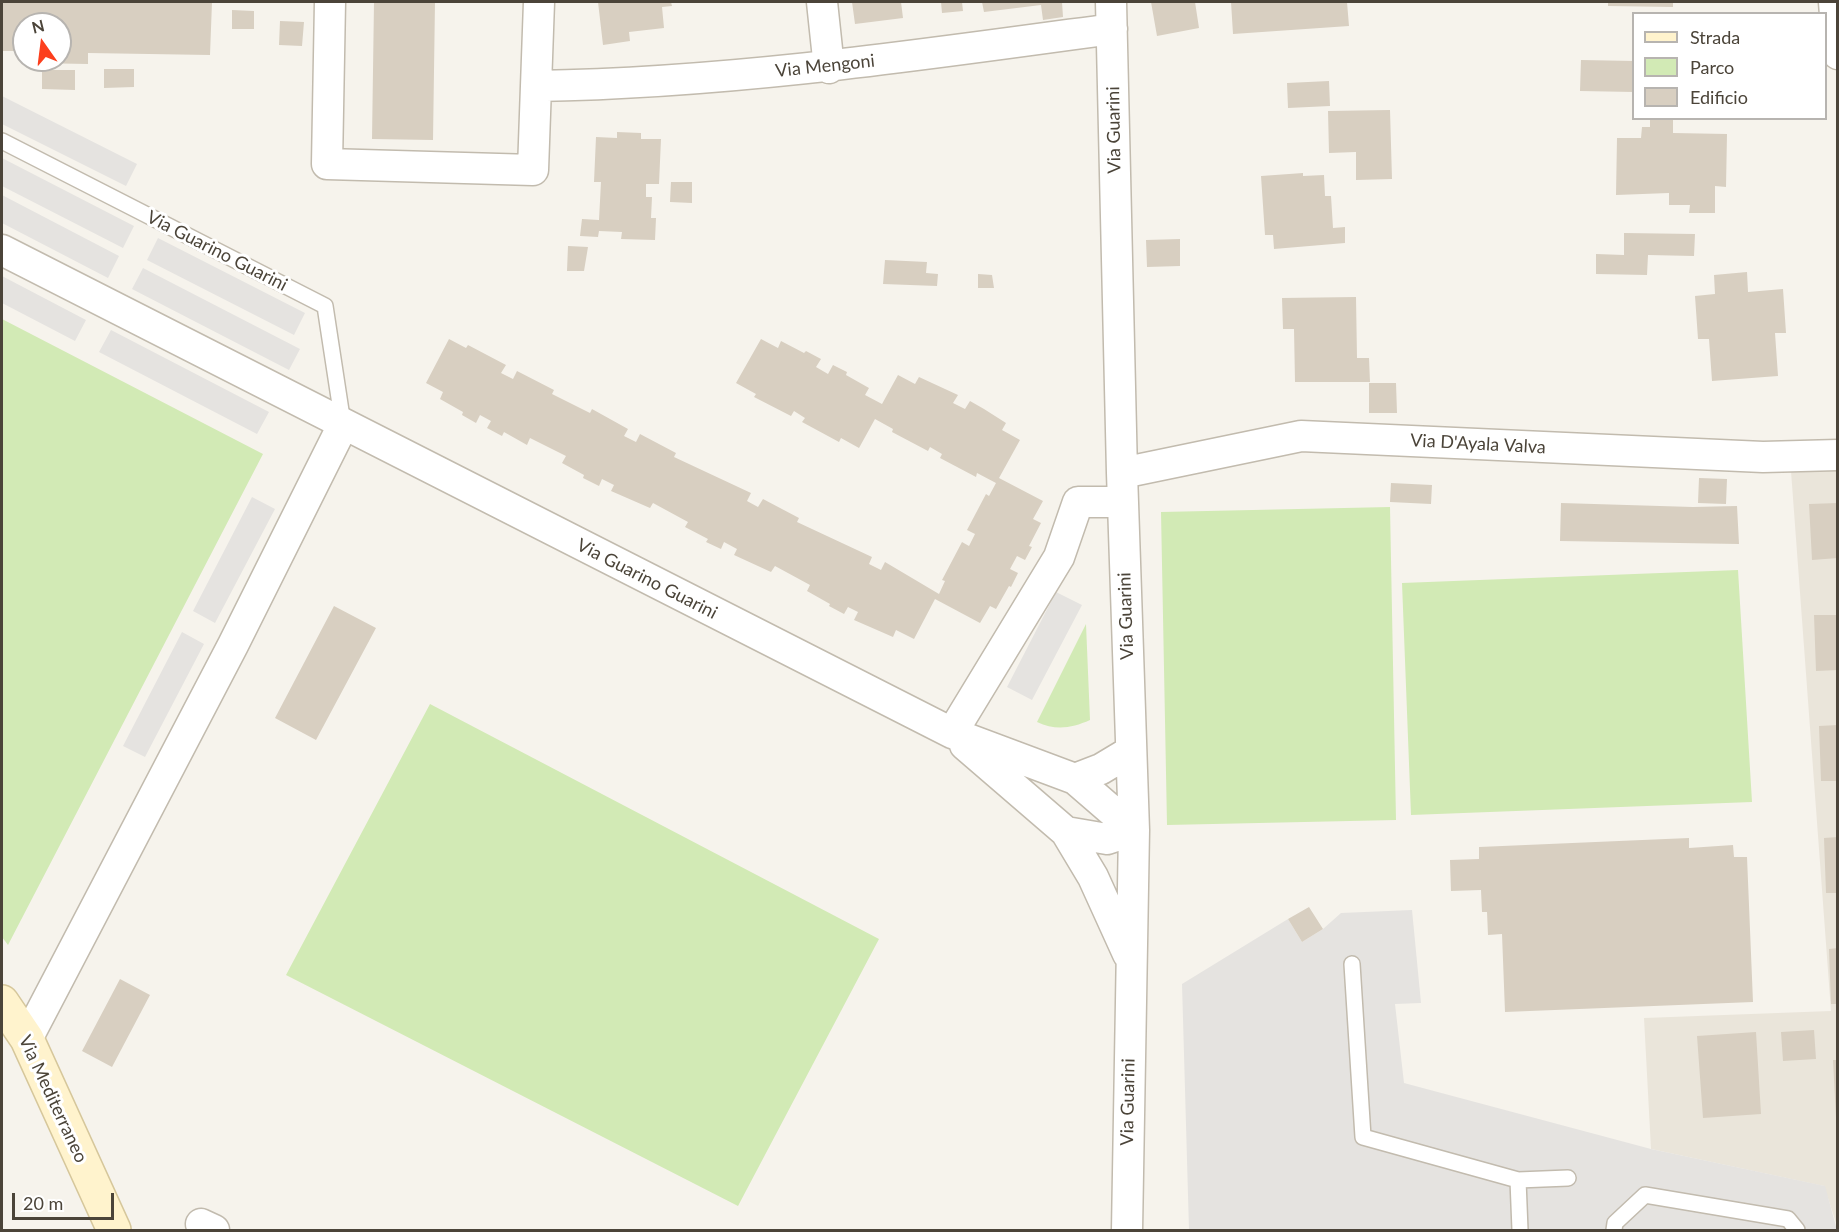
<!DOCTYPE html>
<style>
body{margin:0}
#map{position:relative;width:1839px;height:1232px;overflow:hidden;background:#f6f3ec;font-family:Lato,sans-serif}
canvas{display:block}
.frame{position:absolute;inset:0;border:3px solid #4b4439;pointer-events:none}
.legend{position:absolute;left:1632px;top:12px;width:195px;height:108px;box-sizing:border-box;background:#fff;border:2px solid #b7b4b0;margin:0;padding:8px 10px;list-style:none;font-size:18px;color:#4b4439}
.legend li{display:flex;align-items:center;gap:12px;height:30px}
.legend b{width:30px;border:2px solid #b7b4b0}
.north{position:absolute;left:12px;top:12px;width:60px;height:60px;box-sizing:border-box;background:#fff;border:2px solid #b7b4b0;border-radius:50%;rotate:346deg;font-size:16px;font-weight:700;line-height:24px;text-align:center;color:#4b4439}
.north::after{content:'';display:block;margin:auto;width:21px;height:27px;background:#fc3f1d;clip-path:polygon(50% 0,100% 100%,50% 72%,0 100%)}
.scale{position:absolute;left:12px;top:1193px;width:102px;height:27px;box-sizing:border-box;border:3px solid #4b4439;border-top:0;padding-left:8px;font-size:18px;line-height:21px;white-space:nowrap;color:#4b4439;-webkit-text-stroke:4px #fff;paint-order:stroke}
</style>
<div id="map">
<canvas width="1839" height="1232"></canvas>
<div class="frame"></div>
<ul class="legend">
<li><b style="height:8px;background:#fff3cd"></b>Strada</li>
<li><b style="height:16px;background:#d2eab5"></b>Parco</li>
<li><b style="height:16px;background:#d8cfc1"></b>Edificio</li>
</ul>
<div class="north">N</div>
<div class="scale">20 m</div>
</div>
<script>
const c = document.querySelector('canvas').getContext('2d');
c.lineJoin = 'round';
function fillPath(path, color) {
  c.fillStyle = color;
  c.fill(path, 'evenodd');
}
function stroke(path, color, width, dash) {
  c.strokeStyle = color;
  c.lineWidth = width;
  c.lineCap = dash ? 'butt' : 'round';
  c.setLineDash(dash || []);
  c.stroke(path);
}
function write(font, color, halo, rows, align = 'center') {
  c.font = font + ' Lato,sans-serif';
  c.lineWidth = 6;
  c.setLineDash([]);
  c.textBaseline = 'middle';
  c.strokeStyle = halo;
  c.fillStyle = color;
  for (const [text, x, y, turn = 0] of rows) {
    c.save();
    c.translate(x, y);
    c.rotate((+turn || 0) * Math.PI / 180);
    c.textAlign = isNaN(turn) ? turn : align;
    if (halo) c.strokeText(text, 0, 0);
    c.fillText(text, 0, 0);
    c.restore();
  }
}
const residential = new Path2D(`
 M1837,470v756l-13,-40 -173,-37 -7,-131 187,-7 -40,-540z`);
const green = new Path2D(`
 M2,319l261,135 -255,491 -6,-8z
 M1390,507l6,313 -229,5 -6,-313z
 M1738,570l14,232 -341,13 -9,-232z
 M1086,624l4,96c-18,8 -34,11 -53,2z
 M430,704l449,235 -141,267 -452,-231z`);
const parking = new Path2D(`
 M2,96l135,68 -11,22 -124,-62z
 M2,158l132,68 -11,22 -121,-62z
 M2,195l117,61 -11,22 -106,-55z
 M158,238l147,75 -11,22 -147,-75z
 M143,268l157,81 -11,21 -157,-81z
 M2,276l84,44 -11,21 -73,-38z
 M111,330l158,82 -12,22 -158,-82z
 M252,497l23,12 -60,114 -22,-12z
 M1056,592l26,13 -50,95 -25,-13z
 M182,632l22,12 -59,113 -22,-11z
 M1412,910l9,93 -26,1 9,79 247,66 174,37 12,44h-648l-7,-246 106,-65 14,23 21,-13 18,-16z`);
const building = new Path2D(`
 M2,2h210l-2,53 -122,-2v11l-56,-1 1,-3h27v-36h-36v27h-22z
 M374,2h61l-2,138 -61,-1z
 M598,2h73l1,4 -10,1 2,21 -35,4 1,9 -27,4z
 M852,2h49l2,16 -48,6z
 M941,2h21l1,9 -21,2z
 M982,2h80l1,15 -20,3 -2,-15 -57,7z
 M1151,2h44l4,26 -42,8z
 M1231,2h116l2,24 -116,8z
 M1608,2h65v5l-65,-1z
 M232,10l22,1v18h-22z
 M280,21l24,1 -2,24 -23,-1z
 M1581,60l53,1v31l-54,-1z
 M104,69h30v18l-30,1z
 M42,70h33v20l-33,-1z
 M1329,81l1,25 -42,2 -1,-25z
 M1390,110l2,69 -36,1v-28l-27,1 -1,-42z
 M1650,118h23v15l54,1 -1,53 -11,-1v27h-26l1,-8h-21v-12l-53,2 1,-57h24l1,-11h8z
 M617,132l24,1v6h20l-2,45h-13v13h6l-1,21h5l-1,22 -34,-1 1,-7 -23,-1 -1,6 -18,-1 2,-17 17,1 2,-38h-7l2,-45 21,1z
 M1303,173v3l21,-1 1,21h6l2,32 12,-1v16l-71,6 -1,-14h-8l-4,-59z
 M671,182h21v21l-22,-1z
 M1624,233l71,1 -1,22 -46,-1 -1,20 -51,-1v-20l28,1z
 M1180,239v27l-33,1 -1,-27z
 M568,246l20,1 -4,24h-17z
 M885,260l42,2 -1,11 12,1 -1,12 -54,-2z
 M1747,272l1,20 35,-3 3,44h-11l3,43 -66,5 -3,-42h-11l-3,-43 20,-2 -1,-19z
 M978,274l14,1 2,13h-16z
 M1356,297l1,61h12l1,24h-75l-1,-53h-11l-1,-31z
 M449,339l17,9 2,-3 38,20 -5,8 12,6 4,-8 37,19 -2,4 38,19 2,-4 36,20 -4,7 12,6 4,-8 36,19 -2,4 77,36 -4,8 11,6 5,-8 36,19 -2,4 75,35 -3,7 12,6 4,-8 54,32 6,-13 -3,-1 20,-38 7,4 6,-12 -8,-4 19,-36 3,2 7,-13 -19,-10 -1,4 -36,-19 2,-4 -12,-7 -2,4 -36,-19 1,-3 -18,-10 -16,29 -18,-10 -2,4 -37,-20 3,-4 -11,-7 -3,5 -37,-19 2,-3 -20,-11 25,-44 17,9 3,-7 23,12 2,-2 15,8 -5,8 12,7 5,-9 14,7 -1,3 23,13 -4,7 17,9 16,-29 17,9 4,-7 39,18 -5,8 12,6 5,-8 14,8 22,14 -4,7 18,10 -21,38 44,23 -10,18 8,4 -12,23 3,1 -7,13 -8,-4 -7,13 8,4 -7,14 -2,-1 -13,23 -6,-3 -10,17 -45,-24 -21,40 -18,-9 -3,7 -39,-17 4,-8 -10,-5 -4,7 -15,-8 1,-2 -23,-13 3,-6 -35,-19 -4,6 -37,-17 3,-6 -13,-7 -3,7 -15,-7 2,-3 -23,-12 3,-5 -35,-19 -3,5 -39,-17 3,-6 -12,-6 -3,7 -16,-8 1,-3 -22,-12 4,-7 -36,-18 -3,7 -23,-13 -2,4 -15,-8 4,-7 -11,-6 -4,8 -14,-8 1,-3 -23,-13 3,-7 -17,-9z
 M1369,383h27l1,30h-28z
 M1699,478l28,1 -1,25 -28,-1z
 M1391,483l41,2 -1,19 -41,-2z
 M1561,503l132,4 44,-1 2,38 -179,-3z
 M1838,503v55l-26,2 -3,-56z
 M334,606l42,22 -60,112 -41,-22z
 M1814,615h24v55l-22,1z
 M1838,725v56h-17l-2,-55z
 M1838,837v56h-12l-2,-55z
 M1689,838v10l44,-3 1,12h13l6,145 -248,10 -3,-78 -14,1 -1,-23h-5l-1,-22 -30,1 -1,-31 29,-1v-12z
 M1309,907l14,22 -21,13 -14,-23z
 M1838,948v56h-7l-2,-55z
 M120,979l30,16 -38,72 -30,-16z
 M1814,1030l2,29 -33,2 -2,-29z
 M1756,1032l5,82 -58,4 -6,-82z
 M1833,1060h5v57h-2z`);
const lane = new Path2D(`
 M2,141l323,165 18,118
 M1352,964l11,173 155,43 50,-2
 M1518,1180l2,50
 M1614,1230l1,-7 30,-28 143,24 9,11`);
const street = new Path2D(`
 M330,2l-3,162 206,6 6,-168
 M822,2l7,66
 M1111,2l11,471 12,357 -7,400
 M1834,2l4,52
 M536,86c194,-3 385,-31 576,-57
 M2,250l950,483 123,46 59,51
 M1122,473l179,-37 462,21 75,-2
 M952,733l107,-176 19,-55h45
 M965,745l101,87 27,45 35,77
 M1075,779l26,-10 30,-18
 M1066,832l41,7 27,-9
 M27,1039l206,-394 110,-220
 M201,1224l13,6`);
const secondary = new Path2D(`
 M2,1002l25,37 87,191`);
const streetNames = [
 ["Via Mengoni",825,66,-6],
 ["Via Guarini",1114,130,-91],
 ["Via Guarino Guarini",217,251,27],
 ["Via D'Ayala Valva",1478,444,3],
 ["Via Guarino Guarini",647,579,27],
 ["Via Guarini",1126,616,-92],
 ["Via Mediterraneo",53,1099,65],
 ["Via Guarini",1128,1102,-89]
];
fillPath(residential, '#eae5da');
fillPath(green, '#d2eab5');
fillPath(parking, '#e5e3e0');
fillPath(building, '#d8cfc1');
stroke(lane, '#c2bbae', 18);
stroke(street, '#c2bbae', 33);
stroke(secondary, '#d6c79b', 36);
stroke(lane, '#fff', 15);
stroke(street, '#fff', 30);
stroke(secondary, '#fff3cd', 33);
write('18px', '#4b4439', '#fff', streetNames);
</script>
